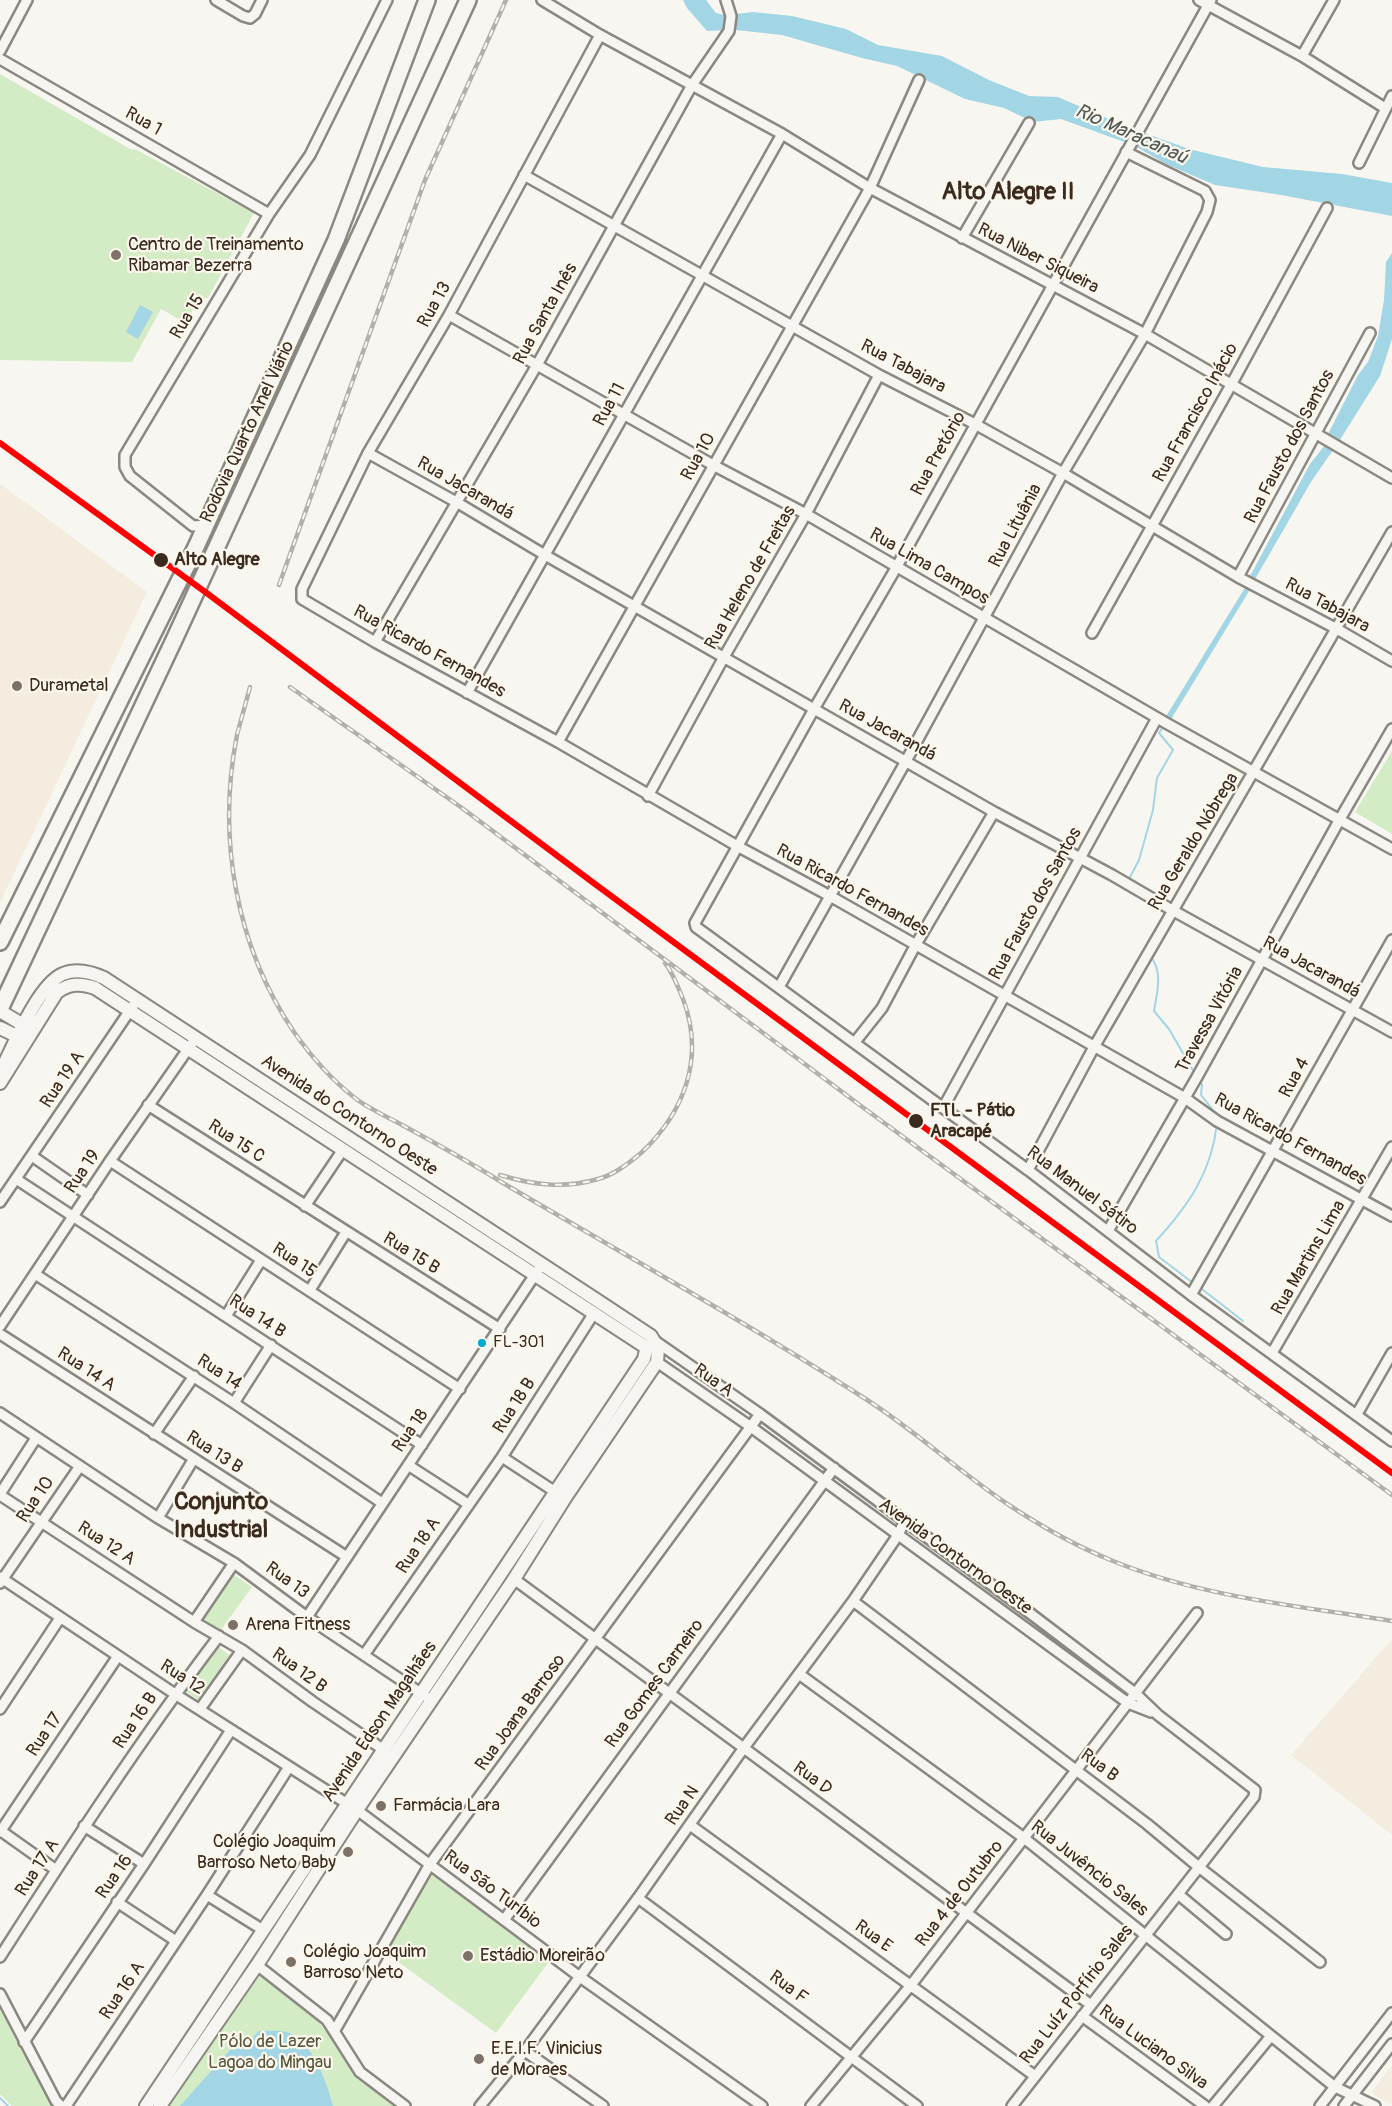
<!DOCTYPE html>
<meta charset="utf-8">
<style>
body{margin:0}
canvas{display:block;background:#f8f6f0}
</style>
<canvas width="1392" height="2106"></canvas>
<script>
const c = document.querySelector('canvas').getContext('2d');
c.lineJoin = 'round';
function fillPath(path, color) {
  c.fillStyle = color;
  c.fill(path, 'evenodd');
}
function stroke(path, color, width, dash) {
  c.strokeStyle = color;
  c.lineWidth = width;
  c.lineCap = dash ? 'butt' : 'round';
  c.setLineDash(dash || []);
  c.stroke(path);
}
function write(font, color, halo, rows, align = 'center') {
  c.font = font + ' Pangolin,sans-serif';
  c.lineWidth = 4.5;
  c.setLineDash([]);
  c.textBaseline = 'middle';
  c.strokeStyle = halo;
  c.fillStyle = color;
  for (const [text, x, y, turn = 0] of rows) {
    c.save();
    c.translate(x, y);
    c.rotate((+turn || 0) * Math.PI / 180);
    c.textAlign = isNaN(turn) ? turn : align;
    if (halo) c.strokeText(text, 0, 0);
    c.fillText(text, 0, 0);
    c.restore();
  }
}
const built = new Path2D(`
 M0,484l147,108 -147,311z
 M1392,1639v196l-101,-80z
 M1392,2065v39l-17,-8 -3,-5z`);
const green = new Path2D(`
 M0,74l132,76 3,-1 119,64 -46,85h-9l-13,25 -25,-14 -29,53 -132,-2z
 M1392,751v83l-37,-22z
 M231,1573l21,14 -34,47 -19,-13z
 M215,1645l15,10 -30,46 -15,-10z
 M436,1875l115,84 -55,74 -110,-80 42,-76z
 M261,1974l52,41 17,21 24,37 45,33h-231l87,-131z
 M0,2008l20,40 35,58h-43l-12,-12z`);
const water = new Path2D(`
 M683,0h23l10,13 13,3 -1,14 -21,1 -20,-23z
 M753,12l39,4 54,13 32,16 64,11 47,24 40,16 29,1 76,33 -7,13 -66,-24 -28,3 -29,-14 -39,-9 -68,-33 -35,-8 -80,-23 -46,-5 1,-16z
 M1142,132l47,17 74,18 79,7 50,9v33l-111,-21 -66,-10 -49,-21 -31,-18z
 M1392,253v86l-12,37 -42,67 -11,-7 31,-61 10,-13 10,-26 6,-36 2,-38z
 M140,305l13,7 -15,27 -12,-7z
 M1325,445l8,5 -22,32 -57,99 -5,-3 61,-114z
 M1246,586l5,2 -81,133 -5,-3z
 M259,2031c8,0 20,-1 28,1 26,9 40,51 46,74h-153l57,-64 14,-3z`);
const stream = new Path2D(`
 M1128,881l11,-21 14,-50 4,-32 16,-28 -14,-17 5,-8
 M1145,950l20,-37 -6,-6
 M1151,957c12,15 6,36 3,54l15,18 26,45
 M1198,1079l4,5 -1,11 16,20v2
 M1193,1283l-34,-26 -3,-16c32,-35 56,-69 61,-118
 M1198,1286l45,35
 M0,2098l8,8`);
const minor = new Path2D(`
 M216,0l27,16 7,2 5,-4 7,-14
 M542,0l58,35 182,99 88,54 275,146 247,144
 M1199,0l103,56 83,52
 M1211,0l-315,568 -82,141 -119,214 1,4 332,243 163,125 201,146
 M600,35l-151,280 -81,138 -66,136v10l73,43 183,100 181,105 91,49 174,99 181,103 32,23 175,95
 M0,51l27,-51
 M1302,56l32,-56
 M0,59l269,155
 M1359,163l33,-67
 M524,175l355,200 96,49 88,49 175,104 99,52 55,32
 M962,238l67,-115
 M449,315l264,150 93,49 360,209 226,126
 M368,453l90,50 87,52 449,257 118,63 60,35 220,122
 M206,525l-13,1 -63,-50 -5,-9v-12l144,-241 41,-59 77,-155
 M1238,577l132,-244
 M1092,633l139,-248 96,-177
 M375,642l162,-277 155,-280 37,-54 2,-15 -5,-16
 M467,693l315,-559
 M558,742l312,-554 49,-108
 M648,796l76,-139 82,-143 73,-139
 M779,987l127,-226 157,-288 82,-139 62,-122 3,-12 -5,-9 -79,-39
 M855,1042l27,-34 33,-62 79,-134
 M148,1105l352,224
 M943,1108l214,-390
 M32,1156l56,39
 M110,1161l350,228
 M1028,1170l66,-123 298,-515
 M16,1179l406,266
 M0,1202l137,-202
 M305,1206l37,-55
 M1108,1231l89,-154 143,-258 52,-90
 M35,1274l199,129 148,100
 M310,1290l36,-58
 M1191,1295l201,-355
 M226,1316l35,-56
 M0,1326l110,-165 85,-122
 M0,1334l347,223
 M655,1341l105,73 271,200 104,79 23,22 97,75 -1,7 -242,309
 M1272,1353l120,-206
 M657,1362l94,65 377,276 23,9
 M234,1403l37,-58
 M0,1413l158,105 76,45 73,54 118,79
 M1357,1414l35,-61
 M154,1434l40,-58
 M502,1457l58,38
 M408,1465l60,39
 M0,1494l36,-56
 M0,1495l194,127 48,28 71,52 71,48
 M158,1518l35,-58
 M0,1577l175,117 182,116 223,167 182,129
 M514,1579c193,141 385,284 577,426
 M0,1583l80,-117
 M853,1601l294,223 53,44 120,94
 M307,1617l235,-353
 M194,1622l40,-59
 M364,1655l138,-198 92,-144
 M799,1674l225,164 311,249 40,19
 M0,1709l60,-91
 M200,1709l42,-59
 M690,1825l345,251
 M84,1826l60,38
 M1,1831l55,39
 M0,1832l118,-176
 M1178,1894l48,40
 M207,1895l56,35
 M638,1898l279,208
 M117,1902l59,39
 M504,1920l330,-452
 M0,1957c70,-109 140,-217 219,-321
 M257,1965l70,55 33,52 45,34
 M0,1994l56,107 5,5
 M1082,2016l123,90
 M335,2030l95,-166 330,-450
 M24,2042l120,-178 87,-134
 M525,2051l78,55
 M66,2106l141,-211 82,-128
 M480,2106l45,-55 113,-153 105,-149 110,-148 45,-66 7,-15
 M811,2106l100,-121 286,-372
 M1213,2106l58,-70
 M1320,2106l72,-93
 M1344,2106l48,-62`);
const tertiary = new Path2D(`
 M0,1011l30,18
 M0,1028l23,11
 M0,1073c12,-24 38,-89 63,-99 14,-6 28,-2 41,4l488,319 59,39 7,12 -1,14 -92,136 -51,81 -157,231 -100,155 -97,141
 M0,1083l57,-91c13,-9 24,-9 38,-4l549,358 2,4 -2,9 -498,747`);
const trunk = new Path2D(`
 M0,942l196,-395 140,-307 91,-240
 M0,1009l174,-369 294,-640`);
const rail = new Path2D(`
 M279,585l146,-405 81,-180
 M250,687c-4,16 -9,32 -13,48 -20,101 -2,210 57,297 16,23 38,48 61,66 14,11 33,19 49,28 33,18 67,37 99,57 120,71 241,138 358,213 53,33 99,77 151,111 32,21 66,40 101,54 88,36 186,45 279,60
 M290,687l172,121 395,295 535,392
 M500,1175c33,10 64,14 98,4 16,-4 31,-16 43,-26 44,-41 64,-96 42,-154 -5,-12 -10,-26 -18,-36`);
const metro1 = new Path2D(`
 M0,443l208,151 387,290 797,589`);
const markers = [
 [116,255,6,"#7d7168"],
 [161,560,8,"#3b2a1e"],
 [17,686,6,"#7d7168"],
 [916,1121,8,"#3b2a1e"],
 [482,1343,5,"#00a9ce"],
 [233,1625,6,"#7d7168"],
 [381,1806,6,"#7d7168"],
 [348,1852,6,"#7d7168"],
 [468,1956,6,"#7d7168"],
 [291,1962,6,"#7d7168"],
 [479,2059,6,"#7d7168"]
];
const busNames = [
 ["FL-301",493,1343]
];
const streetNames = [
 ["Rua 1",143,122,30],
 ["Rua Niber Siqueira",1038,259,27],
 ["Rua 13",435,305,-61],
 ["Rua Santa Inês",546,314,-61],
 ["Rua 15",188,317,-59],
 ["Rua Tabajara",903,367,28],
 ["Rua 11",610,405,-61],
 ["Rua Francisco Inácio",1196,413,-61],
 ["Rodovia Quarto Anel Viário",248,432,-65],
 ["Rua Fausto dos Santos",1290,447,-62],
 ["Rua Pretório",939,454,-61],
 ["Rua 10",699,457,-61],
 ["Rua Jacarandá",465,489,30],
 ["Rua Lituânia",1016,526,-62],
 ["Rua Lima Campos",929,567,30],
 ["Rua Heleno de Freitas",751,578,-60],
 ["Rua Tabajara",1327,606,29],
 ["Rua Ricardo Fernandes",429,652,29],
 ["Rua Jacarandá",887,731,29],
 ["Rua Geraldo Nóbrega",1194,842,-59],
 ["Rua Ricardo Fernandes",852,891,29],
 ["Rua Fausto dos Santos",1036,904,-61],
 ["Rua Jacarandá",1311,968,29],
 ["Travessa Vitória",1210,1020,-61],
 ["Rua 4",1295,1078,-61],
 ["Rua 19 A",63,1080,-56],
 ["Avenida do Contorno Oeste",349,1116,33],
 ["Rua Ricardo Fernandes",1290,1140,29],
 ["Rua 15 C",236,1142,33],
 ["Rua 19",83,1172,-56],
 ["Rua Manuel Sátiro",1082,1191,37],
 ["Rua 15 B",411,1254,32],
 ["Rua Martins Lima",1309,1258,-60],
 ["Rua 15",294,1261,33],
 ["Rua 14 B",257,1317,33],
 ["Rua 14 A",86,1370,33],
 ["Rua 14",219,1373,33],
 ["Rua A",713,1381,35],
 ["Rua 18 B",515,1406,-57],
 ["Rua 18",411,1431,-55],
 ["Rua 13 B",214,1453,33],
 ["Rua 10",36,1500,-56],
 ["Rua 12 A",106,1544,33],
 ["Rua 18 A",419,1546,-56],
 ["Avenida Contorno Oeste",955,1557,36],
 ["Rua 13",287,1581,36],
 ["Rua 12 B",299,1671,36],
 ["Rua 12",182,1678,33],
 ["Rua Gomes Carneiro",655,1684,-54],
 ["Rua Joana Barroso",521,1713,-54],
 ["Rua 16 B",136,1721,-56],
 ["Avenida Edson Magalhães",380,1722,-56],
 ["Rua 17",45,1735,-56],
 ["Rua B",1099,1766,37],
 ["Rua D",812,1779,36],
 ["Rua N",683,1806,-55],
 ["Rua 17 A",38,1868,-57],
 ["Rua Juvêncio Sales",1089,1869,38],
 ["Rua 16",115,1877,-55],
 ["Rua São Turíbio",492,1890,37],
 ["Rua 4 de Outubro",960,1894,-52],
 ["Rua E",873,1937,36],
 ["Rua F",788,1988,37],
 ["Rua 16 A",123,1991,-56],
 ["Rua Luíz Porfírio Sales",1077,1995,-52],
 ["Rua Luciano Silva",1153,2048,36]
];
const poiNames = [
 ["Centro de Treinamento",128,245],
 ["Ribamar Bezerra",128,266],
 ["Durametal",29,686],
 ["Arena Fitness",245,1625],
 ["Farmácia Lara",393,1806],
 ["Colégio Joaquim",336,1842,"right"],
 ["Barroso Neto Baby",336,1863,"right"],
 ["Colégio Joaquim",303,1952],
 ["Barroso Neto",303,1973],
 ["Estádio Moreirão",480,1956],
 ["E.E.I.F. Vinicius",491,2049],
 ["de Moraes",491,2070]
];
const stopNames = [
 ["Alto Alegre",174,560],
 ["FTL - Pátio",930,1111],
 ["Aracapé",930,1132]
];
const parkNames = [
 ["Pólo de Lazer",270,2042],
 ["Lagoa do Mingau",270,2063]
];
const waterNames = [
 ["Rio Maracanaú",1131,135,24]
];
const districtNames = [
 ["Alto Alegre II",1008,193],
 ["Conjunto",221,1503],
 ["Industrial",221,1531]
];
fillPath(built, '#f4ecde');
fillPath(green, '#d3ecc5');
fillPath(water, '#a3d6e4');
stroke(stream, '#a3d6e4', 2);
stroke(minor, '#8b8781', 14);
stroke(tertiary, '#8b8781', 16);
stroke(trunk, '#8b8781', 20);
stroke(minor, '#f6f5f1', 9);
stroke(tertiary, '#f6f5f1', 12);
stroke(trunk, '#f6f5f1', 15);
stroke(rail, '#b3b0ac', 4.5);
stroke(rail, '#fbf7ec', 2, [7]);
stroke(metro1, '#f00', 6);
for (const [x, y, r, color] of markers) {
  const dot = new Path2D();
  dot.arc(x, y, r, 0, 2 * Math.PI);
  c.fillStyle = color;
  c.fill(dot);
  stroke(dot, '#fbf7ec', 2);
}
write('16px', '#3b2a1e', '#fbf7ec', busNames, 'left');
write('18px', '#3b2a1e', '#fbf7ec', streetNames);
write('18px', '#3b2a1e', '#fbf7ec', poiNames, 'left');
write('bold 18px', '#3b2a1e', '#fbf7ec', stopNames, 'left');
write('18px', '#59583f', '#fbf7ec', parkNames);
write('italic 20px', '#4f5958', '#fbf7ec', waterNames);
write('bold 24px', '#3b2a1e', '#fbf7ec', districtNames);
</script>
